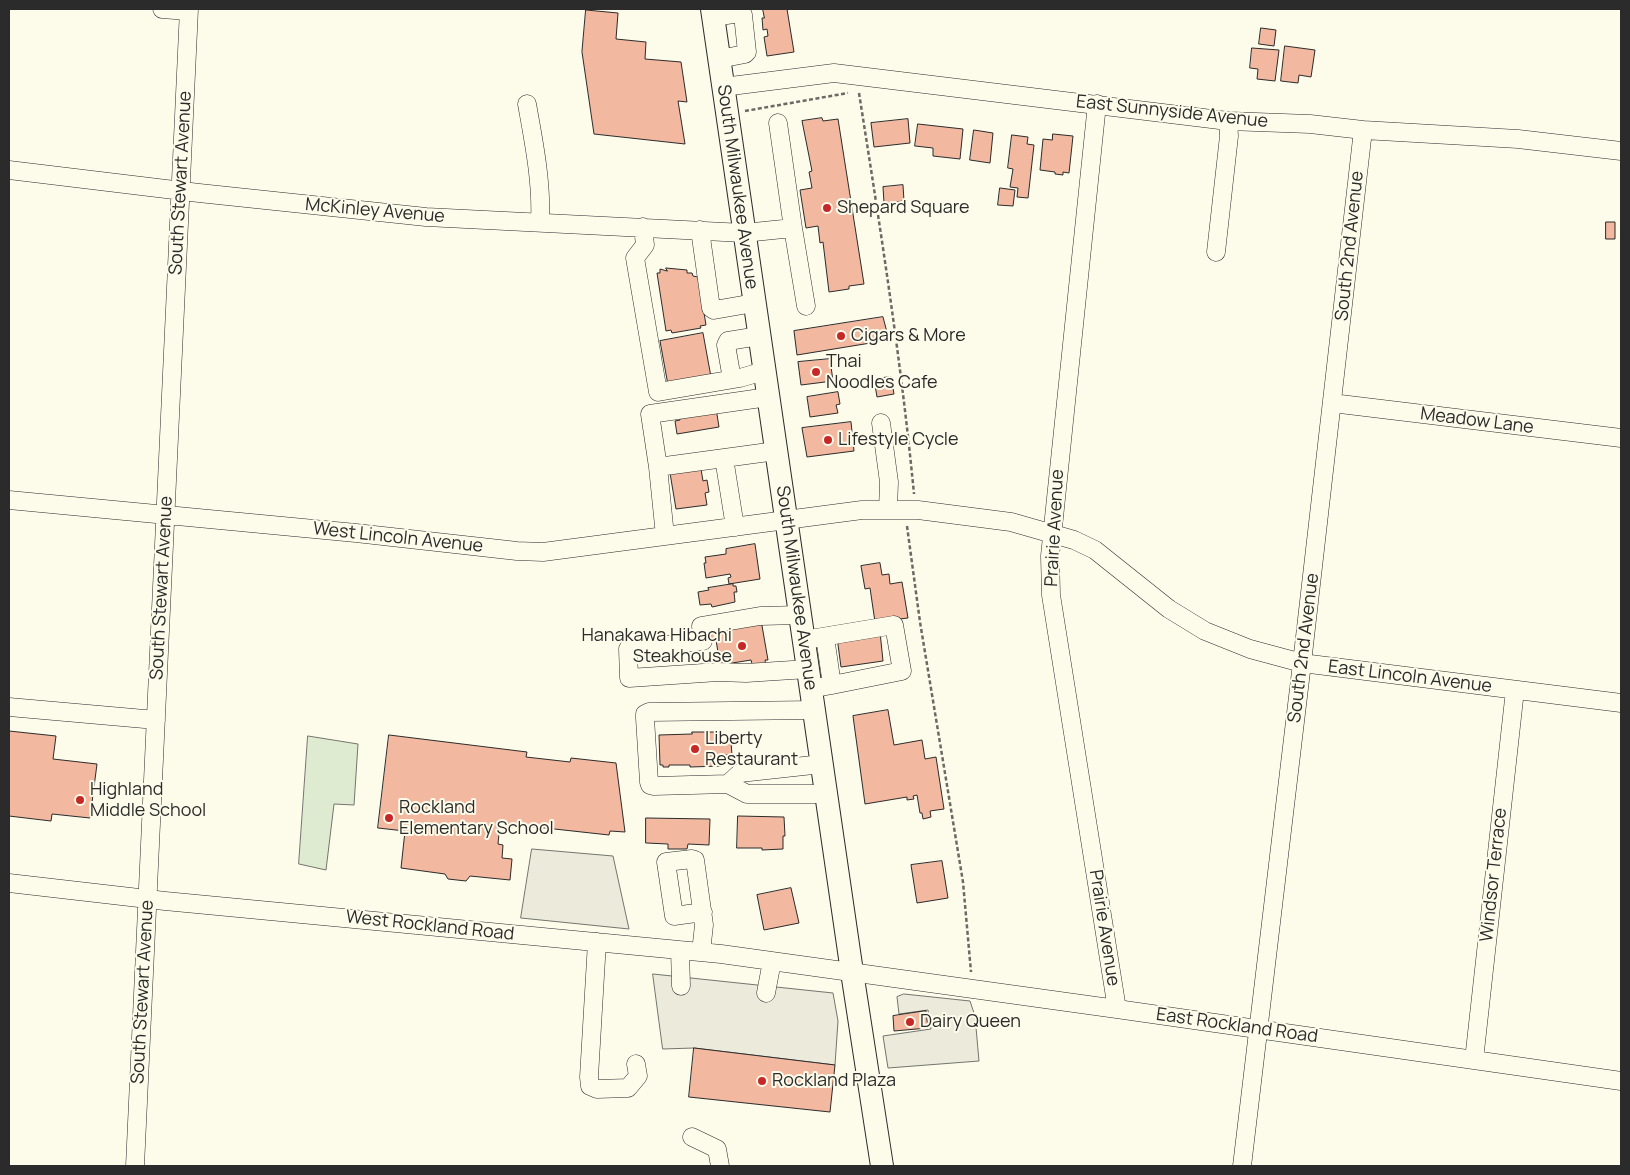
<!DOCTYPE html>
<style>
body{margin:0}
#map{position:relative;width:1630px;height:1175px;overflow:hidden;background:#fdfbea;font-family:Manrope,sans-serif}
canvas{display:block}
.frame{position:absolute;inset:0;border:10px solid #2b2b2b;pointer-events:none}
</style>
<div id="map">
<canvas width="1630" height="1175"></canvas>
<div class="frame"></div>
</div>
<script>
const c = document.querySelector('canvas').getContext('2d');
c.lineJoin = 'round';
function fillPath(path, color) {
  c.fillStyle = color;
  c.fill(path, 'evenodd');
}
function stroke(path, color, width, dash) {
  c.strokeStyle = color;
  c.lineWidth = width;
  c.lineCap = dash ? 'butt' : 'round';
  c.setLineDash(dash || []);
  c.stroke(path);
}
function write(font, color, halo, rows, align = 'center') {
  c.font = font + ' Manrope,sans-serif';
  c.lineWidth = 4;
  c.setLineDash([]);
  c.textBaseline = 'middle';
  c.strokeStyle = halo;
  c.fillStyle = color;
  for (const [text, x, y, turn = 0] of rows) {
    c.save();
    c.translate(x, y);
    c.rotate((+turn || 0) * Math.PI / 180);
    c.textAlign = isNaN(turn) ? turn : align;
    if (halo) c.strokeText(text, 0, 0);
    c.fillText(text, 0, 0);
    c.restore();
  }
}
const green = new Path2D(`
 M308,736l50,8 -4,61 -20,-1 -8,66 -27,-6z`);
const parking = new Path2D(`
 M532,849l81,7 16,73 -108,-11z
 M653,974l180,19 5,28 -3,44 -141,-17 -31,1z
 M904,994l66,7 5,15 4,45 -91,7 -5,-32 48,-7 -3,-19 -29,4 -2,-17z`);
const building = new Path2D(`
 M763,9h24l7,43 -27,4 -3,-19 4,-1 -1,-7 -4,1 -1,-12h2z
 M586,10l32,3 -2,26 30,3 -1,17 36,3 6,40 -9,-1 7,43 -91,-10 -12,-82z
 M1261,28l15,2 -2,16 -15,-2z
 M1285,46l30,4 -4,27 -12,-2 -1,8 -17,-2z
 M1252,48l27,2 -4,31 -18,-2 1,-10 -8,-1z
 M822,118l1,3 15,-2 26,165 -15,2v3l-20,3 -6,-50 -3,1 -2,-17 -12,2 -6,-38 12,-2 -3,-16 3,-1 -10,-50z
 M908,119l2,24 -36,4 -3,-24z
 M918,124l45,5 -3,30 -27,-3v-8l-18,-2z
 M974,130l19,3 -3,30 -20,-3z
 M1053,134l20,2 -4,37 -6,-1v3l-8,-1v-2l-15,-2 3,-31 9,1z
 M1012,135l16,2 -1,7 7,1 -6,53 -11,-1 1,-9 -8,-1 3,-18 -5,-1z
 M903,185l1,16 -20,2 -1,-16z
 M1000,188l15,2 -2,16 -15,-1z
 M1606,222h9v17h-9z
 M666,268l21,2v3h5l1,3 5,1 8,48 -6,1 1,2 -29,5 -1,-3 -5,1 -9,-58h3v-4l7,2z
 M883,317l6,23 -92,15 -3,-24z
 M703,333l8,44 -43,8 -8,-44z
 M830,359l3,22 -32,4 -3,-23z
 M891,377l3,17 -17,3 -3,-18z
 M838,392l2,12 -4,1 2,8 -28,4 -3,-20z
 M716,408l3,19 -42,7 -2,-13 5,-1 -1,-5z
 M851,422l3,29 -47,6 -5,-29z
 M701,469l2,12 4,-1 2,12 -4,1 2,12 -31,4 -6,-36z
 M755,544l5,35 -31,5 -1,-6 3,-1 -1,-3 -24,4 -2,-15h2l-1,-6 21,-3v-5z
 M880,563l2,12 7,-1 1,10 12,-2 6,36 -33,4 -5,-34 -5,1 -4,-23z
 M733,584v2h3l1,6h-3l1,10 -23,5 -1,-3 -11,1 -2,-13 11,-2 -1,-2z
 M761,620l7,40h-3l1,6 -13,2 -2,-8 -31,5 -4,-25 -6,1 -1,-8z
 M880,632l3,29 -42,6 -4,-30z
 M888,710l6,35 28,-5 3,19 11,-2 8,52 -14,2 1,6 -8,2 -1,-6h-2l-3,-18 -4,1 1,3 -7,1v-3l-42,7 -12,-88z
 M9,731l47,5 -3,23 44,5 -7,54 -38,-4 -1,7 -42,-5z
 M692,732h28l1,11 10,-1 1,13h-11v11l-31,1v-2h-21v2h-6v-2h-3l-1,-30 33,-1z
 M389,735l138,17 -1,5 44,5 1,-4 45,5 9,69 -15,-1 -1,4 -109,-12 -2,21 5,1 -1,13 10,1 -2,21 -40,-4 -4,5 -18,-2 -3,-5 -44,-6 4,-37 -27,-3z
 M738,816l46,1 1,19h-2v13l-21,1v-2h-25z
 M646,818l64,1 -1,26 -21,-1 -1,5h-19v-5l-22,-1z
 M942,861l6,37 -31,5 -6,-38z
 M791,888l8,35 -35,7 -7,-35z
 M926,1011l2,17 -34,3 -1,-15z
 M694,1048l141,17 -5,47 -141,-15z`);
const path = new Path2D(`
 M859,93c21,133 42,266 55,401
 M745,111l103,-18
 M907,526l13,96 43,260 8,90`);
const minor = new Path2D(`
 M162,9l26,2
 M713,17l27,-4 3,2 4,37 -2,2 -26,5
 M723,87l111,-14 394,48 82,3 53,6 155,9 103,12
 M527,104c7,39 15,79 13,118
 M1097,104l-47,452 1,39 66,414
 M778,123l15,105
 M9,170l190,23 227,24 318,16 49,-5 13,78
 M643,227l2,18 -10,13 23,134 82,-14 24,-7
 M700,230l11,78 3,2 40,-7
 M1216,252l13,-116 -1,-15
 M732,379l-6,-34 2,-4 31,-5
 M1332,403l289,35
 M881,423l8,59 -1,28
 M724,458l11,69
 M658,467l-8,-53 118,-17
 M9,500l347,33 161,18 26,1 319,-42h56l93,12 63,18 21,10 74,59 36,22 45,18 52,14 319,40
 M665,536l-7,-69 118,-16
 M800,615l-40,1 -59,10 2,15 -75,8 1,29 89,-6 28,1 62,-4
 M804,640l90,-15 8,46 -70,14
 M821,687l11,-2 -7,-48
 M9,707l147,13
 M814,710l-165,2 -4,2v4l4,64 1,3 4,1 74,-2 19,10h79
 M728,784l12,-11 82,-9
 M9,883l156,18 556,53 396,55 504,72
 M597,942l-8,135 1,9 7,3 31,-1 10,-12 -2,-12
 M680,950l1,36
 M701,952l3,-27 -9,-65 -3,-1 -26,3 8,54 29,-4
 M766,993l6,-32
 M1474,1060l41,-370
 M692,1137l25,12 3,17
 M135,1166l54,-1157
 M1242,1166l60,-503 61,-533`);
const major = new Path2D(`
 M712,9l140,963 30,194`);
const markers = [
 [827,208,5,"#c62828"],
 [841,336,5,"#c62828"],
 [816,372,5,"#c62828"],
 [828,440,5,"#c62828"],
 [742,646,5,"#c62828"],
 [695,749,5,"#c62828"],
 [80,800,5,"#c62828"],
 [389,818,5,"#c62828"],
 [910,1022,5,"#c62828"],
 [762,1081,5,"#c62828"]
];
const streetNames = [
 ["East Sunnyside Avenue",1172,112,6],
 ["South Stewart Avenue",181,183,-87],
 ["South Milwaukee Avenue",737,187,82],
 ["McKinley Avenue",375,211,5],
 ["South 2nd Avenue",1350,246,-84],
 ["Meadow Lane",1477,421,7],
 ["Prairie Avenue",1055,528,-87],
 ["West Lincoln Avenue",398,538,6],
 ["South Stewart Avenue",162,588,-87],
 ["South Milwaukee Avenue",796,588,82],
 ["South 2nd Avenue",1304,648,-83],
 ["East Lincoln Avenue",1410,677,7],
 ["Windsor Terrace",1494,875,-84],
 ["West Rockland Road",430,926,6],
 ["Prairie Avenue",1104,928,81],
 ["South Stewart Avenue",143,992,-87],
 ["East Rockland Road",1237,1026,8]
];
const poiNames = [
 ["Shepard Square",837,208],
 ["Cigars & More",851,336],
 ["Thai",826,362],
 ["Noodles Cafe",826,383],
 ["Lifestyle Cycle",838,440],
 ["Hanakawa Hibachi",732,636,"right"],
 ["Steakhouse",732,657,"right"],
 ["Liberty",705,739],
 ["Restaurant",705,760],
 ["Highland",90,790],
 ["Middle School",90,811],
 ["Rockland",399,808],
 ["Elementary School",399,829],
 ["Dairy Queen",920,1022],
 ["Rockland Plaza",772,1081]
];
fillPath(green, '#deebd1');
stroke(green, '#74746e', 1);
fillPath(parking, '#eceadb');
stroke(parking, '#74746e', 1);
fillPath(building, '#f2b8a0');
stroke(building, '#2b2b2b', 1);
stroke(minor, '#2b2b2b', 19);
stroke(major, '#2b2b2b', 24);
stroke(path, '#6a6964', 2.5, [4, 2.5]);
stroke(minor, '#fdfbea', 18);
stroke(major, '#fdfbea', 22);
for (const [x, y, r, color] of markers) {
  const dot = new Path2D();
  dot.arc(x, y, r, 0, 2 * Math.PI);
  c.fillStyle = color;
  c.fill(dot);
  stroke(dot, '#fdfbea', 2);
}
write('18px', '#2b2b2b', '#fdfbea', streetNames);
write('18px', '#2b2b2b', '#fdfbea', poiNames, 'left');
</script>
